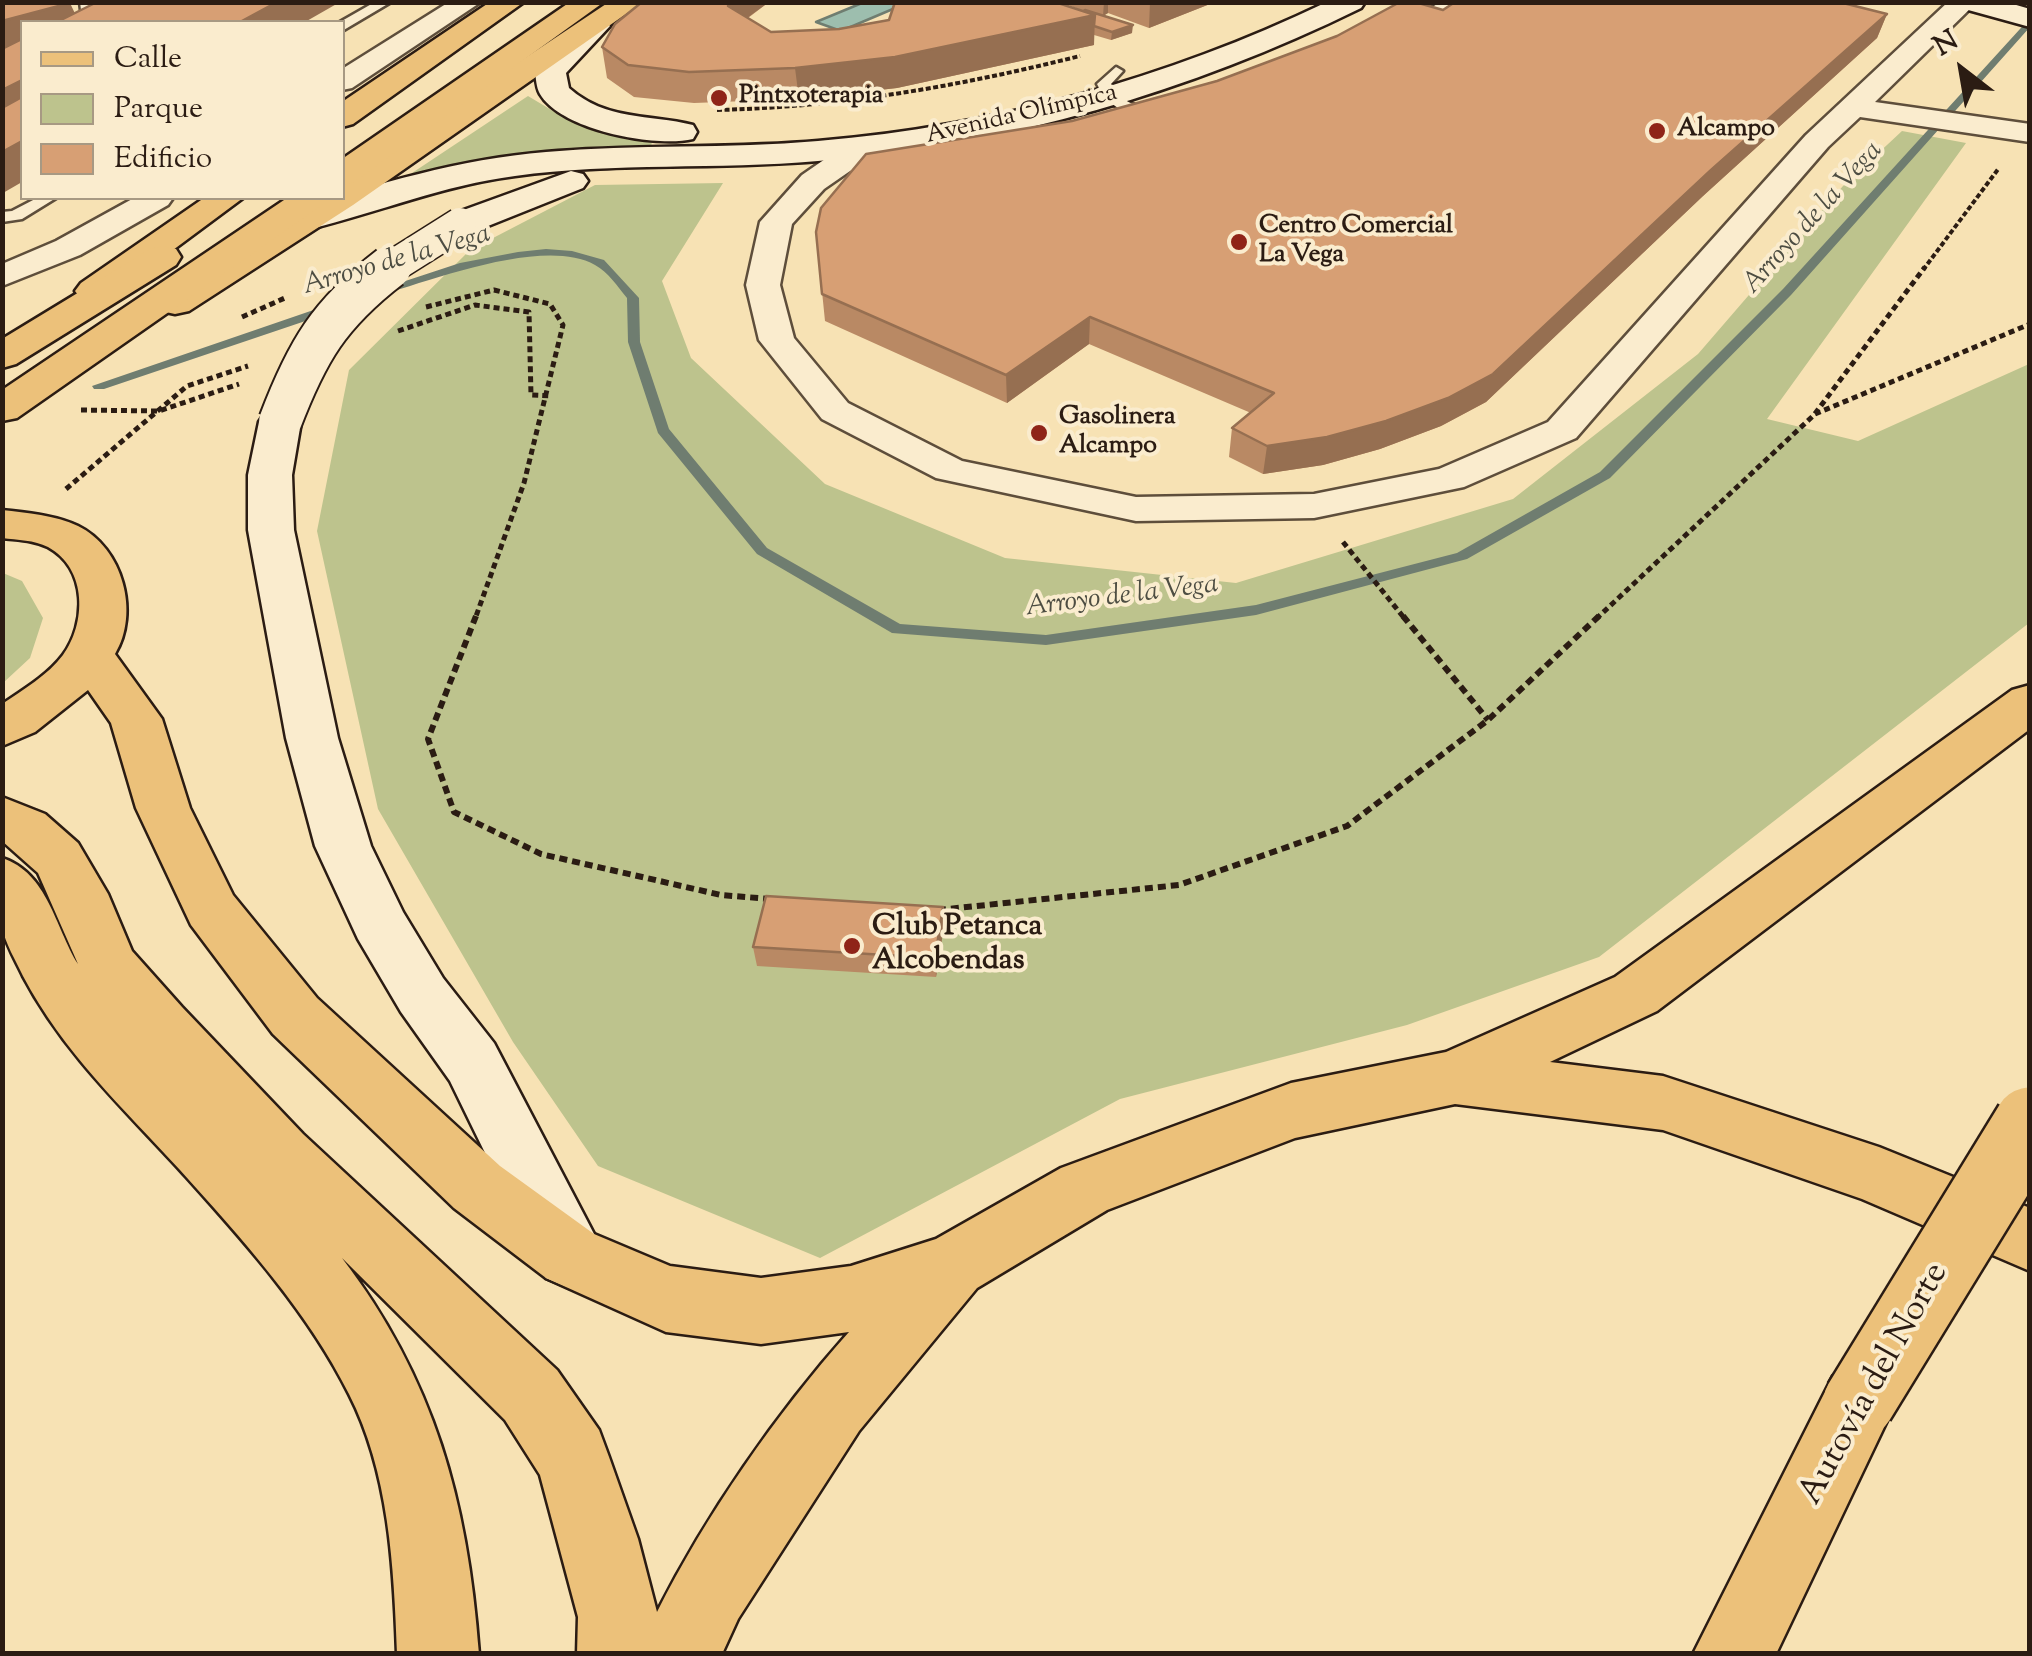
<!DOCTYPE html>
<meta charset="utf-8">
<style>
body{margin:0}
#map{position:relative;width:2032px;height:1656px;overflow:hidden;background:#f7e2b4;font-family:"Sorts Mill Goudy",serif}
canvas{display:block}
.frame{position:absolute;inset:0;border:5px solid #2b1c13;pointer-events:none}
.legend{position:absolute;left:20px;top:20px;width:325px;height:180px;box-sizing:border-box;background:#faecce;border:2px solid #a79983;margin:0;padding:12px 18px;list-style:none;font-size:30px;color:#2b1c13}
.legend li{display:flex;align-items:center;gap:20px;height:50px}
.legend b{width:50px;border:2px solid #a79983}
.north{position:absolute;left:1912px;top:20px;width:100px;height:100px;-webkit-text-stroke:8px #faecce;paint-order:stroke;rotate:329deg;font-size:28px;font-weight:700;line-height:40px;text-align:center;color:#2b1c13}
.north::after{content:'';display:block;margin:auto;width:35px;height:45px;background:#2b1c13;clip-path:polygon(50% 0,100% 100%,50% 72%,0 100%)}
</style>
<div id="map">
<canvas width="2032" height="1656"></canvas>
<div class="frame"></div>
<ul class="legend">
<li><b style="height:12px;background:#ecc17a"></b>Calle</li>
<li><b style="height:28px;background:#bdc38d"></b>Parque</li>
<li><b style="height:28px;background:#d79f74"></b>Edificio</li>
</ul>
<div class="north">N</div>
</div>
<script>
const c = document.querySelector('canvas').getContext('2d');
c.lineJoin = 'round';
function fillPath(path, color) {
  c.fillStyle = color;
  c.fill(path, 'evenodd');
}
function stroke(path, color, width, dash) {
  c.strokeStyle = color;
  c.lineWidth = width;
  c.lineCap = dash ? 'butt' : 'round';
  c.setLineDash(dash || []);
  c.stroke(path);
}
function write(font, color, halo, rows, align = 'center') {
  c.font = font + ' "Sorts Mill Goudy",serif';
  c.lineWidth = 8;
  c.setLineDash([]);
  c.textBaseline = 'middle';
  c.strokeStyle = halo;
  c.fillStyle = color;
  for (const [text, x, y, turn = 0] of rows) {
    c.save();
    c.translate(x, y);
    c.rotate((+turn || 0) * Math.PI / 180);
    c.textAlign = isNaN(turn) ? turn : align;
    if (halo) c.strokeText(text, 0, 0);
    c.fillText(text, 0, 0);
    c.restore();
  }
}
const green = new Path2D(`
 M528,96l35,21 89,22 -1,11 -248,29z
 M1902,131l64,12 -199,276 91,22 171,-77v259l-430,334 -192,68 -287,74 -300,159 -222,-92 -85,-124 -135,-233 -61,-278 32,-161 121,-120 125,-65 128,-2 -61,98 29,77 134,126 180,74 231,25 277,-84 185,-145 145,-168z
 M3,573l19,8 21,37 -13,40 -27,25z`);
const water = new Path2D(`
 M862,3h45l-66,28 -25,-9z`);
const stream = new Path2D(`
 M2030,18v9l-239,268 -181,183 -143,81 -211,56 -210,30 -154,-12 -135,-79 -99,-121 -30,-91 -1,-44c-9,-11 -19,-26 -32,-33 -50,-28 -159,14 -211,29l-6,-4 82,-27 58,-11 28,-3 26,2 32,9 35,38 1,44 29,87 98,119 133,76 146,11 210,-30 201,-52 143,-81 183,-183z
 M331,304l4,1v6l-231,78h-10l-2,-3z`);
const pathFar2 = new Path2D(`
 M717,110c124,-3 243,-24 363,-54
 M1923,270l76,-102`);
const pathFar1 = new Path2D(`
 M426,307l68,-17 56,14 13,21 -39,158 -49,136
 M242,317l43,-19
 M398,331l77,-26 54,7 2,83 20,1
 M81,410l78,1 80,-27
 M1815,414l215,-90
 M66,489l121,-103 61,-20
 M1343,542l62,77
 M1596,619l218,-204 111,-148`);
const path = new Path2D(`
 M476,616l-48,123 26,73 87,42 180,41 49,4
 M1403,616l85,104
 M938,910l241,-25 168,-59 141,-106 111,-104`);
const lane = new Path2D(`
 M80,2h50l-31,11 -18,-3z
 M375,2h16l-49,29 -2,-9z
 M1440,2h15l-20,16h-10v-6z
 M1116,67l7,4 -12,13c10,19 28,23 47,28v6c-26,2 -50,-11 -61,-34z
 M37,198h19l-34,21 -20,3v-10l10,-1z`);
const street = new Path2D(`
 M449,2h32l-129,86 -10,2v-21z
 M1948,2h29l-102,100 155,22v18l-170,-25 -32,30 -252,291 -112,49 -150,31 -178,3 -200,-43 -114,-59 -63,-79 -13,-55 14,-63 42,-47 26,-18 63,-23 11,3 4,6 -4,6 -52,22 -26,18 -32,35 -12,61 14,53 54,65 114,58 174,36 178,-3 125,-25 109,-47 258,-287z
 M134,198h39l-5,7 -88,50 -78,31v-22l54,-23z`);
const secondary = new Path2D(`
 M1327,2h38l-4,6c-171,84 -353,137 -543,153 -101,9 -203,1 -303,15 -71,9 -136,36 -205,53l-13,-3 -5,-8 5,-8c79,-26 163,-51 249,-58 90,-8 182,-3 272,-11 178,-15 348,-62 509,-139z
 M1957,2h49l24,7v18l-69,-19z
 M595,17l10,3 5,6 -44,47 3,15c37,33 80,26 124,37l4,7 -4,7c-38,9 -132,-9 -153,-45 -4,-7 -4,-16 -5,-23l50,-51z
 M571,171l12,3 5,7 -5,7 -110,44 -13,3 -13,-3 -5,-8 5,-8z
 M280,409l15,4 6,9 -9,53 2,55 44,208 33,108 32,66 40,66 51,65 100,191 10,22 -10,22 -24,10 -24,-10 -96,-197 -49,-69 -43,-73 -43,-93 -29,-108 -38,-208v-55l11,-53 6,-9z`);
const primary = new Path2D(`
 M490,2h34l-171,122 -11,3v-25z
 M609,2h34l-290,203 -164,106 -14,3 -14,-3 -5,-8 5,-8 157,-97h24v-18z
 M204,198h39l-136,101 -13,3 -13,-3 -6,-8 6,-8z`);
const highway = new Path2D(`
 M570,2h34l-250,180 -12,3v-26z
 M287,198h40l-5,7 -305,213 -15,3v-31z
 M163,246l13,3 5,8 -5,8 -160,99 -14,4v-29l148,-90z
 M2,510c25,3 53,5 76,16 45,22 62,87 37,128l47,65 28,89 43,87 84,103 183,168 94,68 76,32 91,12 90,-12 85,-27 125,-71 230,-85 155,-31 169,-75 397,-287 18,-5v44l-373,282 -107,51 113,14 216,71 151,61v63l-168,-72 -199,-69 -208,-26 -160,34 -188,72 -130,78 -118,143 -121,188 -16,35h-145l1,-37 -38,-142 -35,-55 -163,-162c93,122 126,245 137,396h-82c-3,-87 -8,-182 -48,-260 -42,-84 -107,-155 -169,-224 -57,-62 -117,-118 -157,-194 -7,-15 -18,-33 -21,-49 -2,-22 0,-46 0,-69 46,15 53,69 76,106l-40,-91 -36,-32v-44l43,17 33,29 30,51 24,57 50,56 121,127 254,236 42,60 10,27 29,82 19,73c49,-97 119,-198 192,-280l-88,12 -95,-12 -120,-54 -92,-70 -181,-174 -82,-109 -55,-117 -25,-85 -23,-33 -53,42 -33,14v-42c21,-14 46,-29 61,-49 23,-31 25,-86 -15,-108 -14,-7 -30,-7 -46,-9z
 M1859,1366l26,10 11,26 -120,252h-83l140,-278z`);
const secondaryBridgeFar1 = new Path2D(`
 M387,270l73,-46`);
const secondaryBridge = new Path2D(`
 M280,422c27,-71 49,-108 110,-155`);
const highwayBridge = new Path2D(`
 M1859,1402l171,-279`);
const wall = new Path2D(`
 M642,2h127l-21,16 23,14 68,-3 50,-9 195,-9 -24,-9h155l-66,26 -41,-15 -5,3 29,17 -21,7 -17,-5v10l-197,43 -98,11 -105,4 -60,-6 -27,-19 -5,-31z
 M1443,10l444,4 -10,24 -174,158 -217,206 -45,24 -61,23 -57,16 -60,9 -34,-17 3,-29 19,-15 -162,-69 -82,59 -182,-82 -9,-89 256,-111 145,-40z
 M944,926l-8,51 -179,-11 -4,-19z`);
const shadedWall = new Path2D(`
 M277,2h63l-35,20h-65z
 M732,2h37l-22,16 -19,-12z
 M1104,2h4v11l-5,3z
 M1150,2h65l-66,26z
 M70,3l9,19h-57v21l-20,5v-27z
 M1887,14l-10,24 -174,158 -217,206 -45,24 -61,23 -57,16 -60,9 4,-28 444,-276z
 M1095,15l-1,30 -197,43 -98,11 -4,-31z
 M1133,25l-1,8 -21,7 1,-8z
 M22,80v39l-20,11v-40z
 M22,141v41l-19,11 -1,-41z
 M1090,317l-1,27 -82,59 -1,-28z
 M943,907l1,19 -8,51 -1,-19z`);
const building = new Path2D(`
 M2,2h68v1l-68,18z
 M97,2h180l-37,20h-183z
 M642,2h90l-4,4 43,26 68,-3 50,-9 6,-18h160l40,13 -200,42 -100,11 -106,4 -61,-7 -26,-18 13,-23z
 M1400,2h15l28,8 12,-8h384l48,12 -176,156 -218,204 -45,24 -62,23 -59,16 -60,9 -35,-18 42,-35 -184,-76 -84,58 -184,-81 -6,-62 5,-24 45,-54 206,-33 145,-40 120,-45z
 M1085,10l48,15 -21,7 -18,-6 1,-11 -12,-4z
 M22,39v41l-20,10v-41z
 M22,97v44l-20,11v-44z
 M766,896l177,11 -8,51 -182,-11z`);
const markers = [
 [719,98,10,"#8f2418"],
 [1657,131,10,"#8f2418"],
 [1239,242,10,"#8f2418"],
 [1039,433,10,"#8f2418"],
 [852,946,10,"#8f2418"]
];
const farPoinames = [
 ["Pintxoterapia",739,98],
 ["Alcampo",1677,131],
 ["Centro Comercial",1259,228],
 ["La Vega",1259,257],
 ["Gasolinera",1059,419],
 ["Alcampo",1059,448]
];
const farStreetnames = [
 ["Avenida Olímpica",1022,116,-13]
];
const farWaternames = [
 ["Arroyo de la Vega",1814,219,-48],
 ["Arroyo de la Vega",397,262,-16],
 ["Arroyo de la Vega",1122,598,-7]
];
const poiNames = [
 ["Club Petanca",872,929],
 ["Alcobendas",872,963]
];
const nearStreetnames = [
 ["Autovía del Norte",1876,1385,-61]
];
fillPath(green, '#bdc38d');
fillPath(water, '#9dbeae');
stroke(water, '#6f7d70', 2.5);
fillPath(stream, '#6f7d70');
stroke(lane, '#5e4e3b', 5);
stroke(street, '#5e4e3b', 5);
stroke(secondary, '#2b1c13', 5);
stroke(primary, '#2b1c13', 5);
stroke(highway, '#2b1c13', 5);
stroke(pathFar2, '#2b1c13', 4, [5, 2.5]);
stroke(pathFar1, '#2b1c13', 5, [6, 4]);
stroke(path, '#2b1c13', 6, [8, 5]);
fillPath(lane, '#faecce');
fillPath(street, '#faecce');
fillPath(secondary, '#faecce');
fillPath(primary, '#ecc17a');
fillPath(highway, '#ecc17a');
stroke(secondaryBridgeFar1, '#2b1c13', 35, []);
stroke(secondaryBridge, '#2b1c13', 46, []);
stroke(highwayBridge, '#2b1c13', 76, []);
stroke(secondaryBridgeFar1, '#faecce', 32);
stroke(secondaryBridge, '#faecce', 42);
stroke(highwayBridge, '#ecc17a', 71);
fillPath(wall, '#b98964');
fillPath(shadedWall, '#966f51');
fillPath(building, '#d79f74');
stroke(building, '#966f51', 2.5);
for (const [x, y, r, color] of markers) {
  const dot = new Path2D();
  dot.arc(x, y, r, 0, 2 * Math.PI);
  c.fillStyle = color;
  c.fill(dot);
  stroke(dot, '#faecce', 4);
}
write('bold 25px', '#2b1c13', '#faecce', farPoinames, 'left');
write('25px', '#2b1c13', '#faecce', farStreetnames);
write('italic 28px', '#4d4d42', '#faecce', farWaternames);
write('bold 30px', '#2b1c13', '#faecce', poiNames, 'left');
write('35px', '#2b1c13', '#faecce', nearStreetnames);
</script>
